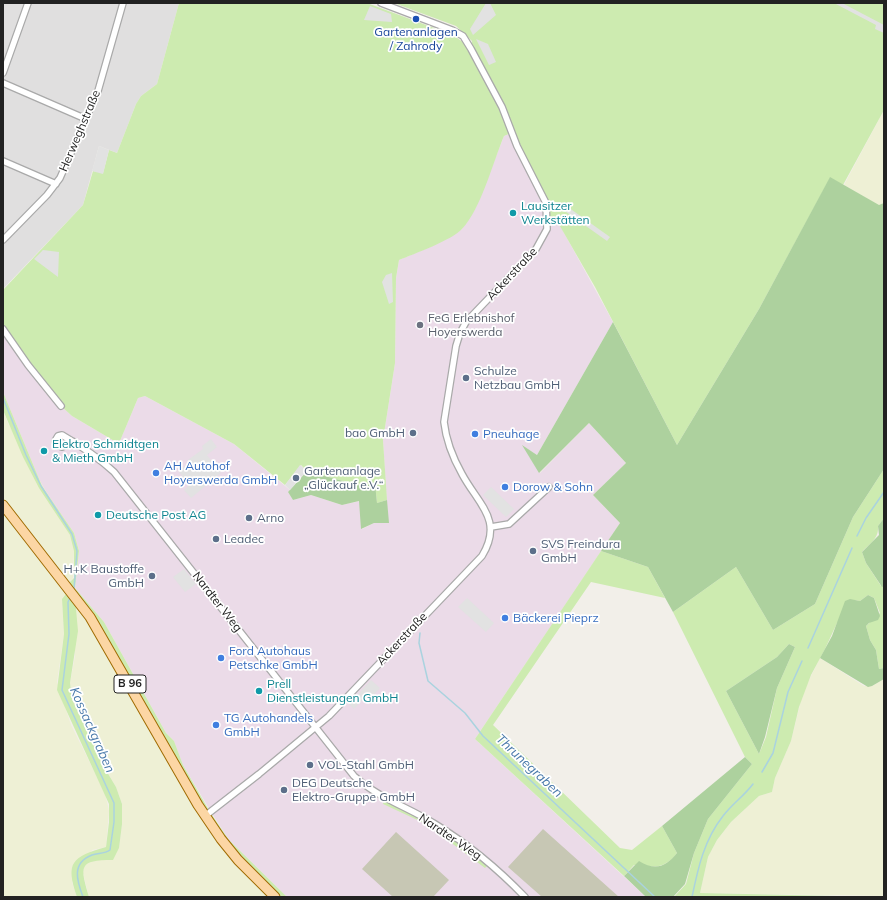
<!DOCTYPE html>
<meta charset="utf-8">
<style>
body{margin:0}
#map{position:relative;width:887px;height:900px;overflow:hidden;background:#f2efe9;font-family:Mulish,sans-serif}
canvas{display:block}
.frame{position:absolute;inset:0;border:4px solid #222;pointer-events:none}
</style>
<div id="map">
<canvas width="887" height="900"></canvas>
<div class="frame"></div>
</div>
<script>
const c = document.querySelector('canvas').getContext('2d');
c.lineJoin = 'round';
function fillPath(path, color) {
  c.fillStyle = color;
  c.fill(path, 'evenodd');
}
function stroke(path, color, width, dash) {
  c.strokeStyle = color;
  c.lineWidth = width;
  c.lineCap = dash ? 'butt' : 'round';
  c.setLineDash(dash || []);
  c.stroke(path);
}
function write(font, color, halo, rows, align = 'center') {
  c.font = font + ' Mulish,sans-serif';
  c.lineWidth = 3.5;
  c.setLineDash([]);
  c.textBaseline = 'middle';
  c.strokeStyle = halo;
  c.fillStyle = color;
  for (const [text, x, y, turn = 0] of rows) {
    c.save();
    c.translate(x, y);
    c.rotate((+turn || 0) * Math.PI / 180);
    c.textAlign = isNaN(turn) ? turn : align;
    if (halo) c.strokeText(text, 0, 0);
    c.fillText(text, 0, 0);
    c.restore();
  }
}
const residential = new Path2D(`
 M3,3h176l-22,81 -16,12 -5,8 -19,49 -18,-7 -16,59 -80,84z`);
const industrial = new Path2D(`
 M511,133l35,70 2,16 9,1 56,102 -76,133 -14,-9 17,27 49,-50 37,40 -33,32 27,28 -145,216 171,158h-359l-58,-57 -18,-28 -28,-47 -9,-24 -8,-8 -62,-111 -29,-34 4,-37 -5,-18 -32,-47 -39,-94v-63l58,77 11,10 44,26 4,-1 18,-43 7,-2 89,48 56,46 -2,2 5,8 18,-5 31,10 18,-4 2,28 12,-6h14l-5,-83 12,-77 1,-85 3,-18 33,-14 30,-17 13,-20 29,-73z`);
const construction = new Path2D(`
 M543,829l76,68h-77l-34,-30z
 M396,832l53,48 -16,17h-40l-31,-28z`);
const farmland = new Path2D(`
 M884,110v93l-5,3 -35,-21z
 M3,410l5,13 62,112 4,16 -1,27 -3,4 -1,8 -7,9 2,35 -7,48 14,43 34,68 4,18 -3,36 -14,3 -20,32 5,15h-74z
 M75,598l123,207 77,92h-186l-6,-24 1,-8 5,-4 7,-1 17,-1 6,-11 3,-24v-20l-6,-17 -15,-25 -29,-63 -2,-16 5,-27z
 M820,658l44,28h8l12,-7v217l-184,-3 8,-36 9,-17 14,-18 28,-26 13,-4 3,-14 16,-37 12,-49z`);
const grass = new Path2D(`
 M179,3h188l86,32 18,13 1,-7 -16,-15 -62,-23h490v107l-41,75 -13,-7 -71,131 -82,136 -82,-158 -38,-66 -9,-2v-8l-37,-78 -7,3c-11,26 -23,73 -42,93 -10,11 -48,25 -63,31l-3,18 -1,85 -12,77 4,60 -10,3 -2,-20 -14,3 -54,-15 -6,-6 -16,20 -51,-41 -89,-48 -7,2 -18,43 -4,1 -44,-26 -11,-10 -58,-77v-39l80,-85 10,-34 10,2 6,-23 8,3 19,-49 5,-8 16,-12z
 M3,392l39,94 32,47 5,18 -4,37 29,34 62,111 8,8 9,24 27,47 19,28 58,57h-12l-41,-42 -159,-257 3,33 -8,52 2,16 29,63 15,25 6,17v20l-3,24 -6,12c-35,0 -33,6 -24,37h-12c-12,-35 -5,-40 29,-50l3,-25v-18l-52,-114 7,-56 -2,-35 7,-9 1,-8 4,-4v-27l-4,-16 -31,-47 -16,-31 -20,-47z
 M884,469v49l-6,8c1,13 -8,17 -16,26l4,11 15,23h3v82l-5,1 -3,-19 -6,-10 -4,-14 14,-13 -6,-15 -6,-3 -8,6 -6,-1 -17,23 -12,26 -14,26 -12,32 -8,34 -16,37 -3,14 -13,4 -28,26 -14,18 -9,17 -8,36 184,4h-210l12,-13 8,-31 14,-34 44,-55 -7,-7 -72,-145 63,-45 37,63 42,-26 38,-87zM789,644l6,3 -18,41 -11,49 -7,17 -33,-63 51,-34z
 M601,551l47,16 17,31 -74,-16 -98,143 127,123 12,2 30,-24 15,27c-13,17 -23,14 -43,12l-10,11 -149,-137z
 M384,800l41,20 21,13 41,33 -2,2 -59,-44 -43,-20z`);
const forest = new Path2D(`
 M830,177l49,28 5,-2v266l-31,48 -38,87 -42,26 -37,-63 -63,45 -25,-45 -47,-16 19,-28 -27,-28 33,-32 -37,-40 -50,50 -17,-28 15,10 76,-133 64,123 82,-136z
 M307,471l54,15 14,-3 2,20 10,-3 2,23h-15l-13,6 -2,-28 -17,4 -31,-10 -18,5 -5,-8z
 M884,518v68l-2,1 -16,-24 -4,-11 17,-17 -1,-9z
 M868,595l6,3 6,18 -2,4 -9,3 -3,3 4,14 6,10 3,19 5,-1v11l-12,7 -4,1 -48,-29 12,-22 13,-35 5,-2 10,2z
 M789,644l6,3 -18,41 -12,49 -6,17 -33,-63 51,-34z
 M745,757l7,7 -44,55 -14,34 -9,31 -12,13h-27l-22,-21 15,-15c16,10 27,6 38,-8l-15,-27z`);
const parking = new Path2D(`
 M486,3h4l6,12 -23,20 -3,-6z
 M834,3h8l42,22v8l-9,-4 1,-4z
 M370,6l21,8 1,8 -28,-2z
 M476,39l12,5 8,18 -7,3z
 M99,146l10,4 -6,24 -11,-3z
 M565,205l45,32 -3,4 -45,-32z
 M43,250l16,2 -1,25 -24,-18z
 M392,273l1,29 -4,2 -7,-22 4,-7z
 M211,439l6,8 -10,8 14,18 -30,25 -7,-8 5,-5 -10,-13 10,-10 -1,-2 15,-11 -1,-3z
 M300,465l7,6 -17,19 -5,-5z
 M491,487l23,22 -8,8 -23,-22z
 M184,569l12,15 -11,8 -12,-15z
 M467,598l27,25 -8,9 -28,-25z
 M371,680l9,8 -9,10 -4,-3 -13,14 -5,-5z`);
const stream = new Path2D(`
 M3,398l23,57 15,31 31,48 5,17 -3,38
 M857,536l9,-18 18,-26
 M70,598l-2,4 1,32 -7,56 52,113v19l-4,28c-5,4 -12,3 -18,5 -21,8 -15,26 -9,42
 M420,633l-1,10 9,38 37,32 18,23 172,161
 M808,648l44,-100
 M762,772l11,-19 15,-61 14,-31
 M692,897c6,-29 12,-57 31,-81 9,-12 21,-20 30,-32`);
const minor = new Path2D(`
 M3,73l25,-70
 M3,83l83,36
 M3,161l53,23
 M3,240l44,-45 13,-17 38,-87 25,-88
 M3,329l25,36 33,41
 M74,442l-12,5 -5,-2 -2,-4 3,-5 4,-1c19,11 36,22 52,37l240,304c24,22 54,31 81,48 33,20 63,45 90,73
 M491,527l18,-3 40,-37
 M205,816l54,-42 70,-58 153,-160c22,-36 -4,-52 -20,-82 -9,-16 -16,-34 -18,-52l12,-76 4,-13 6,-11 70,-73 11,-20 -1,-26 -29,-57 -15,-39 -31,-58 -8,-13 -11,-6 -71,-27`);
const primary = new Path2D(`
 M3,505l87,112 108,188 23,34 17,21 37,37`);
const markers = [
 [416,19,4,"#1a4fb4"],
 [513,213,4,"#0f9aa8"],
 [420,325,4,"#6b7280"],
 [466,378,4,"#5c6f8a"],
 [413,433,4,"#5c6f8a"],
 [475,434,4,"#3f7fe0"],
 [44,451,4,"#0f9aa8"],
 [156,473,4,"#3f7fe0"],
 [296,478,4,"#5c6f8a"],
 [505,487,4,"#3f7fe0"],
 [98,515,4,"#0f9aa8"],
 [249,518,4,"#5c6f8a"],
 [216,539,4,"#5c6f8a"],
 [533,551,4,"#5c6f8a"],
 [152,576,4,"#5c6f8a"],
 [505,618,4,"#3f7fe0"],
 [221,658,4,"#3f7fe0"],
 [259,691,4,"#0f9aa8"],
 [216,725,4,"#3f7fe0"],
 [310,765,4,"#5c6f8a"],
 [284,790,4,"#5c6f8a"]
];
const shields = [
 [130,684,32]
];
const shieldNames = [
 ["B 96",130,684]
];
const transitNames = [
 ["Gartenanlagen",416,32],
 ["/ Zahrody",416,46]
];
const streetNames = [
 ["Herweghstraße",80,131,-67],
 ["Ackerstraße",512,274,-47],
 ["Nardter Weg",217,602,52],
 ["Ackerstraße",402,639,-47],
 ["Nardter Weg",450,837,34]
];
const cultureNames = [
 ["Lausitzer",521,206],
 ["Werkstätten",521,220],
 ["Elektro Schmidtgen",52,444],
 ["& Mieth GmbH",52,458],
 ["Deutsche Post AG",106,515],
 ["Prell",267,684],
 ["Dienstleistungen GmbH",267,698]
];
const worshipNames = [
 ["FeG Erlebnishof",428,318],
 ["Hoyerswerda",428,332]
];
const serviceNames = [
 ["Schulze",474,371],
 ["Netzbau GmbH",474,385],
 ["bao GmbH",405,433,"right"],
 ["Gartenanlage",304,471],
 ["„Glückauf e.V.“",304,485],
 ["Arno",257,518],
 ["Leadec",224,539],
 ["SVS Freindura",541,544],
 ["GmbH",541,558],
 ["H+K Baustoffe",144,569,"right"],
 ["GmbH",144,583,"right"],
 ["VOL-Stahl GmbH",318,765],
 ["DEG Deutsche",292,783],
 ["Elektro-Gruppe GmbH",292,797]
];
const shopNames = [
 ["Pneuhage",483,434],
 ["AH Autohof",164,466],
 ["Hoyerswerda GmbH",164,480],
 ["Dorow & Sohn",513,487],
 ["Bäckerei Pieprz",513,618],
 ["Ford Autohaus",229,651],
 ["Petschke GmbH",229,665],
 ["TG Autohandels",224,718],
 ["GmbH",224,732]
];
const waterNames = [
 ["Kossackgraben",92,730,66],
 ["Thrunegraben",529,766,43]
];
fillPath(residential, '#e0dfdf');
fillPath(industrial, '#ebdbe8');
fillPath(construction, '#c7c7b4');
fillPath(farmland, '#eef0d5');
fillPath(grass, '#cdebb0');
fillPath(forest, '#add19e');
fillPath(parking, '#e2e2e2');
stroke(stream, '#aad3df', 1.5);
stroke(minor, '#a9a9a9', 8);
stroke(primary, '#a06b00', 11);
stroke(minor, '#fff', 5.5);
stroke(primary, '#fcd6a4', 9);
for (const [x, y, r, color] of markers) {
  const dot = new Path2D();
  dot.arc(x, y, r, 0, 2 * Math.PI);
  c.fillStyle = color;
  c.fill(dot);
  stroke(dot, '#fff', 1.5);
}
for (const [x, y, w] of shields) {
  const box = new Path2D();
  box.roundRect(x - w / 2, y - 9, w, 18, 3);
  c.fillStyle = '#fff';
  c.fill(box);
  stroke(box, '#222', 1);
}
write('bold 11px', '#222', null, shieldNames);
write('12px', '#164399', '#fff', transitNames);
write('12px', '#222', '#fff', streetNames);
write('12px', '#0d838f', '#fff', cultureNames, 'left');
write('12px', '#5b616d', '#fff', worshipNames, 'left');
write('12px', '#4e5e75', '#fff', serviceNames, 'left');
write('12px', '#366cbe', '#fff', shopNames, 'left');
write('italic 13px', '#4a7aab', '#fff', waterNames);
</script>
